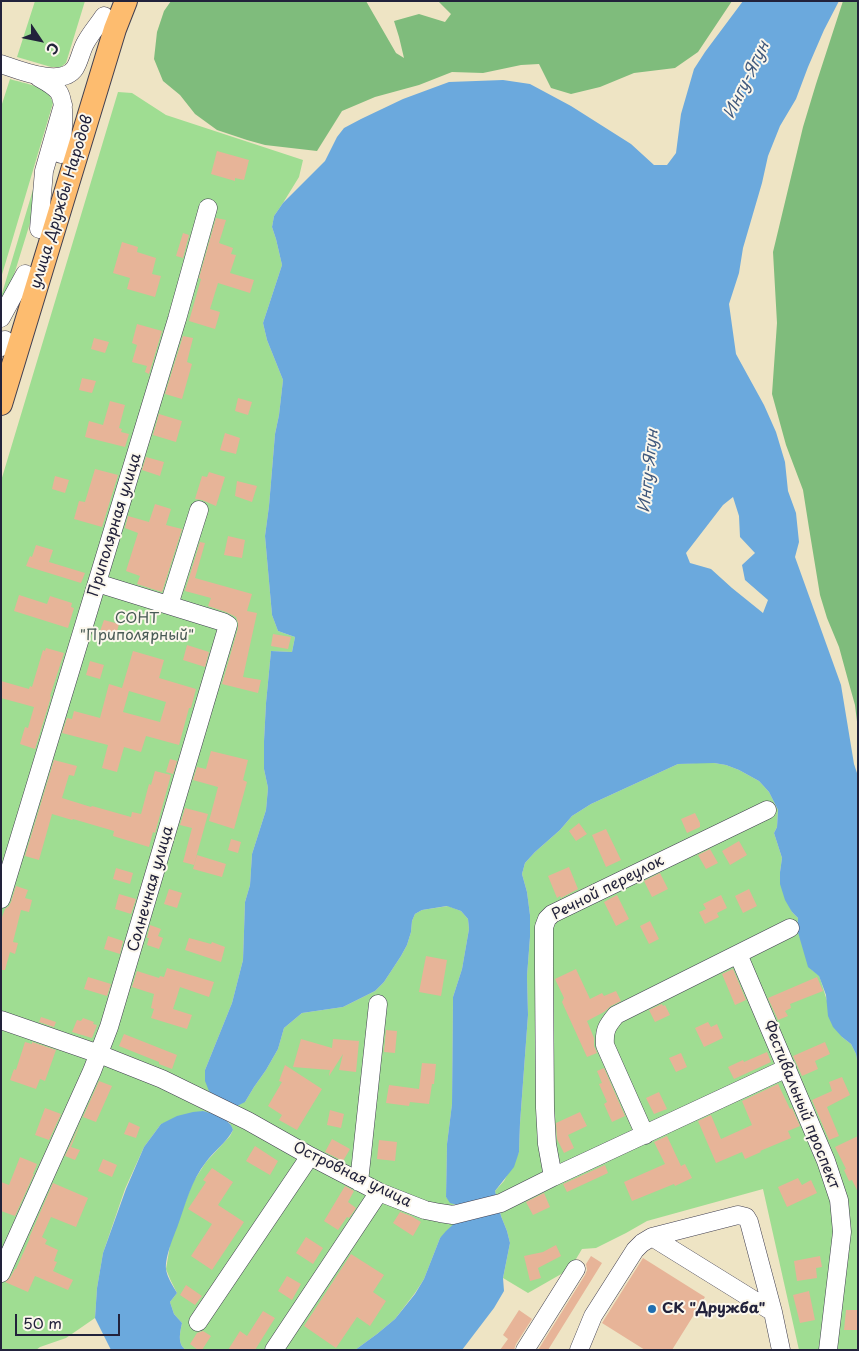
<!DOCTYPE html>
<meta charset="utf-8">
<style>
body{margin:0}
#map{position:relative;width:859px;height:1351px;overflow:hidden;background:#eee4c4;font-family:"Playpen Sans",sans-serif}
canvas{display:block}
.frame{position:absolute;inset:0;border:2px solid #22223b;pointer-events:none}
.north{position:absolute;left:15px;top:15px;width:50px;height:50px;-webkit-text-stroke:4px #fbf7ec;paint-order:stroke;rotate:124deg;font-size:14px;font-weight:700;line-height:20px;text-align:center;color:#22223b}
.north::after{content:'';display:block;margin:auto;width:18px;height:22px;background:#22223b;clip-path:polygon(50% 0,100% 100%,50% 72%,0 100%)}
.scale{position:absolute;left:15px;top:1314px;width:105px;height:22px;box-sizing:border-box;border:2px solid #22223b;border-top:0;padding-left:6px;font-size:15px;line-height:18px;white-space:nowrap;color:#22223b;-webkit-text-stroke:4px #fbf7ec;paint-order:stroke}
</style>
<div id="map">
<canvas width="859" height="1351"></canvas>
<div class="frame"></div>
<div class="north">С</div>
<div class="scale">50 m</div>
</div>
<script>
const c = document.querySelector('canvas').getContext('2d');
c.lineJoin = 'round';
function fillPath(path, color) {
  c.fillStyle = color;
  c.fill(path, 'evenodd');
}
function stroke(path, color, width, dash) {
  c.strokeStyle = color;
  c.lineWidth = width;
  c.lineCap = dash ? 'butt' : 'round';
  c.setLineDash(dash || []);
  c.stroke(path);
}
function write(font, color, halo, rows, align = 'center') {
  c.font = font + ' "Playpen Sans",sans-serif';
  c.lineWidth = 4;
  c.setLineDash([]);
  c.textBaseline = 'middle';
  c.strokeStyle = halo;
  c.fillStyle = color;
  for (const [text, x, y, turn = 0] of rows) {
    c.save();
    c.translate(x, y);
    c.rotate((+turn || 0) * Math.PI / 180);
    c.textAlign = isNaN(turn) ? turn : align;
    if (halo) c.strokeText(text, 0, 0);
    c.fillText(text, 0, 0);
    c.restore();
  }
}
const green = new Path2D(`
 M35,1h50l-19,62 -5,4h-10l-34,-10z
 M10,79c15,5 39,7 43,24l-52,175v-171z
 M118,92l14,1 34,22 137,45 -4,17 -16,26 -9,13 -2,11 4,12 6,26 -19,58 4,17 16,40 -4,35 -4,19 -6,72 -4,30 7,79 6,16 17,6 -3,15 -21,-1 -5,52 -2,38v28l4,19 -2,22 -14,44 -2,31 -5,17 -2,58 -11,43 -27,67 40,32 9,-15 12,-17 12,-21 6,-21 18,-15 41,-6 32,-16 9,-9 17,-26 6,-11 4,-13 1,-11 3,-7 7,-4 26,-4 13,5 7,8 1,10 -7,40 -9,28 -1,107 -5,40 -1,53c6,7 17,14 25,20l-31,21 -16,41 -9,14 -20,26 -18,15 -22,16h-169c-9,-6 -6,-17 -4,-27l-8,-9 -4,-12 7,-9 -7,-14 -4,-10 5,-30 22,-57 13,-20 24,-26 3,-6 -4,-8 -10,-5 -16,-6 -42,13 -17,23 -19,42 -22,64 -6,35 -2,30 -29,20 -26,9 -4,3h-35v-869z
 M38,173l-3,34 -22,71 -12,25v-6z
 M696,763h18l12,2 13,5 20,11 10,11 9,18 -1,17 -3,6 8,25 -2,14 12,40 6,6 -1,11 15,41 7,5 9,29 14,33 9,7 5,10 2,12v284h-59l-36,-161 -116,32 -21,12 -30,15 -14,1 -12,20 -42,24 -25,-15 7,-35 -3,-12 -6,-15 -6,-25 9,-10 15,-29 1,-29 8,-108 -1,-39 3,-39v-22l-3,-23 -5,-18 3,-11 10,-11 25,-22 12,-14 19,-12 87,-40z`);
const forest = new Path2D(`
 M171,1h195l30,52 8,5 -5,-21 -5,-16 25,-7 26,8 6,-8 -13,-13h294l-34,51 -23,16 -41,5 -34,14 -29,7 -20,-6 -12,-24 -18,1 -38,8 -31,-1 -33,13 -44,12 -33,14 -25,40 -52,-6 -18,-5 -30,-10 -22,-16 -15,-19 -17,-14 -9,-22 3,-27 7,-21z
 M843,1h15v729l-3,-25 -7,-25 -9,-33 -12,-29 -7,-23 -11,-67 -6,-38 -17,-45 -14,-51 5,-71 -4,-71 30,-125 13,-43z`);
const water = new Path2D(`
 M743,1h96l-15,29 -16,37 -12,32 -16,27 -12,30 -6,27 -19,65 -4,25 -10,31 7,50 28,51 12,27 9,30 3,29 8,22 3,29 -4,15 46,128 13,79 4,12v290l-2,-12 -5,-10 -9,-7 -9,-10 -5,-11 -2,-21 -7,-19 -11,-9 -11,-38 1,-11 -6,-6 -7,-12 -5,-16v-12l2,-14 -8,-25 3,-6 1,-17 -9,-18 -10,-11 -20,-11 -13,-5 -12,-2 -36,1 -87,40 -19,12 -12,14 -25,22 -10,11 -3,11 5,18 3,23v22l-3,39 1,39 -8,108 -1,29 -5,15 -19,24 6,25 6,15 3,12 -7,35 1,13 -10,17 -32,42h-107l22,-16 18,-15 20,-25 9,-15 16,-41 6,-7 11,-10v-16l-7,-2 -4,-6 1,-53 5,-40 1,-107 9,-28 7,-40 -1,-10 -7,-8 -14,-5 -25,4 -7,4 -3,7 -1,11 -4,13 -6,11 -17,26 -9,9 -32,16 -41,6 -18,15 -6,21 -12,21 -12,17 -9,15 -8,4 -18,-7 -10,-8 -4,-10v-11l27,-67 11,-43 2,-58 5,-17 2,-31 14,-44 2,-22 -4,-19v-28l2,-38 5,-52 21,1 3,-15 -17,-6 -6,-16 -7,-79 4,-30 6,-72 4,-19 4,-35 -16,-40 -4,-17 19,-58 -6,-26 -4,-12 2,-11 9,-13 42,-42 12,-24 7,-9 17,-9 42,-20 46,-17 54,-2 27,4 41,22 60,38 23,21h13l9,-12 5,-39 13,-45 11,-17zM733,497l6,19 1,21 15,16 -13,12 3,15 23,20 -5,13 -31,-25 -21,-19 -21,-6 -4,-10 37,-48z
 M203,1111c11,3 27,7 30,19 -7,13 -19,21 -27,32 -15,19 -20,41 -28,63 -4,11 -13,31 -12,44 1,8 7,17 11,24l-7,9 4,12 8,9c-2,10 -5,21 4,27h-75l-16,-32 2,-30 6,-35 23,-64 18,-42 17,-23 16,-8 16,-4z`);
const building = new Path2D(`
 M217,151l32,9 -5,20 -9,-2v3l-24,-7z
 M216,218l10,2 -7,23 14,5 -2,6 5,1 -6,18 24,7 -4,13 -32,-10 -8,26 10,3 -5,17 -26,-8 12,-42 -2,-1z
 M183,233l6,2 -6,23 -7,-2z
 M122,242l16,5 -1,5 19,6 -4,16 9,2 -6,21 -28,-8 3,-11 -17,-5z
 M137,324l25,7 -13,43 -4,-2 2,-6 -15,-4 5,-17 -5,-2z
 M183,336l10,2 -6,24 5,2 -10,35 -17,-5z
 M94,338l15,4 -4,11 -14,-4z
 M82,378l14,3 -4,12 -13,-3z
 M238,398l14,4 -4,13 -13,-4z
 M110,401l15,4 -6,23 3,1 -1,3 8,2 -4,13 -40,-10 4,-16 14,4z
 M159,414l23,7 -6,21 -23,-7z
 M225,433l15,5 -4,16 -16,-4z
 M146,457l18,5 -4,14 -18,-6z
 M95,469l23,6 -16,52 -28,-8 5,-18 6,1z
 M209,472l16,5 -9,29 -14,-6 -7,-1 7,-23 5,1z
 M55,476l14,4 -4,13 -13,-4z
 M237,481l20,5 -5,16 -17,-6z
 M155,504l16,5 -5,16 16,4 -20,63 -25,-8 3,-8 -14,-5 12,-38 -13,-5 3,-12 21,6z
 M228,536l17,4 -3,18 -18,-3z
 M200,542l5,1 -10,35 57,16 -5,17 10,2 -14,64 18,3 -3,13 -36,-9 16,-56v-5l-2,-6 -10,-5 -18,-6 3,-8 -26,-7z
 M36,545l17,5 -4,12 36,11 -4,10 -55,-17 4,-10 2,1z
 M19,595l28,9 3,-8 22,7 -1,4 3,1 -6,20 -54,-17z
 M104,620l15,4 -4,15 -16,-5z
 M273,634l18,3 -3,12 -17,-3z
 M187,645l22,7 -4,15 -22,-7z
 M46,648l18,5 -14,43 1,1 -16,52 -15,-5 5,-17 3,1 6,-21 -33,-9v-17l28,8 1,-3 2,1 11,-37 2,1z
 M133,651l31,9 -5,18 37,11 -5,19h-2l-10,37 -33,-9 -5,16 -17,-5 -7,25 -15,-4 6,-23 -46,-12 5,-15 5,1 2,-8 26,7 9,-34 13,4zM129,691l37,11 -6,20 -37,-10z
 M90,661l14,4 -4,14 -14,-4z
 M211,751l37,9 -5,20 4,2 -13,47 -25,-8 9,-34 -25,-7 4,-13 9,2z
 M170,759l7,2 -4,13 -7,-2z
 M54,760l23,6 -3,10 -5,-1 -7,23 29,9 1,-1 39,11 1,-5 9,2 8,-30 2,1 4,-14 16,4 -16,58 -2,-1 -4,15 -36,-11 1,-5 -41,-12 -1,1 -20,-6 -13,46 -14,-4z
 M185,808l23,6 -14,51 -11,-3 9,-34 -12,-3z
 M695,813l5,10v4l-13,6 -6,-14z
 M579,823l8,11 -11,7 -7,-10z
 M606,829l15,31 -15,7 -14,-32z
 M231,839l10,3 -3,11 -10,-3z
 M739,841l8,14 -17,10 -8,-14z
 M710,849l8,14 -12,6 -8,-14z
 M197,855l29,9 -4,13 -29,-8z
 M569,867l9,22 -17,9 -1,-2 -3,2 -9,-22z
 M116,868l17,5 -3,11 -17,-5z
 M660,873l8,16 -16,8 -8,-16z
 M16,886l12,4 -3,8 7,2 -3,12 -8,-2 -8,32 5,1 -3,11 -5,-2 -5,18h-4v-50l4,-11 4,-3 2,-4z
 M169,889l13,4 -5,15 -13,-4z
 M749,889l8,17 -14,7 -8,-17z
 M119,894l17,5 -5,15 -16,-5z
 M617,895l12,24 -13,7 -12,-24z
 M721,895l6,13 -10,5 2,4 -14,7 -6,-12 7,-3 -3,-5z
 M650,921l9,18 -10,5 -9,-18z
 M150,925l11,4 -3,7 5,2 -4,11 -12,-4 2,-7h-2z
 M108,936l15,5 -3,13 -16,-5z
 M189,938l22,6 1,-2 13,5 -4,15 -36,-12z
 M426,956l21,4 -6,36 -22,-4z
 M167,968l47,14 -5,15 -29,-10 -7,22 19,6 -5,14 -36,-11 3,-9 -3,-1 3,-14 -22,-7 5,-16 22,7 1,-2 4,1z
 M576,969l14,30 12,-6 2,3 12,-5 5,10 -10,5 -7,6 -17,9 7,17v8l3,7 -10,4 -25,-55 2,-4 -9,-19z
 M733,969l13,31 -11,5 -13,-31z
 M88,977l23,7 -4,12 -23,-7z
 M817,977l6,14 -33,13 1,4 -6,3 3,5 -10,4 -10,-22z
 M662,1004l1,2 2,-1 5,10 -15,7 -6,-12z
 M41,1017l15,5 -2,5 -15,-5z
 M83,1018l11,4 -1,2 4,1 -5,13 -20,-6 5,-12 4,1z
 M708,1022l3,5 6,-3 6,14 -19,9 -9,-19z
 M386,1030l11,1 -2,22 -11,-1z
 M124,1034l53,21 -5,14 -13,-5v-2l-40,-16z
 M301,1039l31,9 1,-9 26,2 -3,31 -17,-2 4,-16 -14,22 1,-6 -37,-3z
 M25,1042l7,2v-2l24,8 -11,31 -5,-2 -4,10 -26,-9 4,-11 2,1z
 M825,1042l5,12 -15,7 3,8 -16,7 -9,-20z
 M767,1052l4,10 -37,17 -6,-12 15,-7 1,2z
 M681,1053l6,14 -11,5 -7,-14z
 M422,1063l14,1 -2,20h-2l-3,20 -19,-2 -1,4 -23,-3 3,-18 30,4z
 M285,1065l37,24 -25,41 -18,-10 3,-5 -14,-9 14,-24 -3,-1z
 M604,1068l21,48 -13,6 -8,-18 3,-2 -8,-18 3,-1 -5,-12z
 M842,1077l8,18 -23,12 12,29 -10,4 -17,-40 20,-9 -3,-9z
 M99,1081l13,5 -16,36 -13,-5z
 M778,1084l12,25 2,-1 8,18 -12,5 3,7 -31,13 1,1 -16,7 -3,-7 -26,11 -18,-42 13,-6 10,24 31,-14 -10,-24z
 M659,1092l8,17 -13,5 -8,-16z
 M45,1108l16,6 -12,26 -14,-5z
 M330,1110l14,4 -3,14 -14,-3z
 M580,1112l7,14 -19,9 6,13 -10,5 -7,-14 -1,-16z
 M81,1122l-10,25 9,3 -5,10 -10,-4z
 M129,1122l11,5 -4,11 -12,-4z
 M667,1136l14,30 4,-2 7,14 -17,8 -1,-2 -42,17 -8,-19 41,-18 -11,-22z
 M858,1136v56l-6,-12 -3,1 -5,-11 2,-1 -11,-22z
 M332,1139l18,10 -7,12 -18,-9z
 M379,1140l18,2 -2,19 -18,-2z
 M255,1146l23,15 -8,14 -24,-14z
 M20,1157l17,7 -4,10h1l-19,42 -14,-5v-29l8,3z
 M103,1159l14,6 -5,12 -14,-6z
 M605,1165l3,8 -41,19 -4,-8z
 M212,1168l21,14 -15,23 26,17 -32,48 -21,-14 21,-32 -24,-15 18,-27 -3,-2z
 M798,1178l4,7 9,-5 6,13 -30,14 -9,-20z
 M53,1183l35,15 -12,29 -25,-10 -9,20 5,3 -2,4 13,6 -4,11 3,1 -4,9 20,9 -5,10 -33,-14 -7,16 -23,-10 5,-4 5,-9h1l14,-31h-1z
 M345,1186l9,5 -6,11 8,6 -7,10 -2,-1 -9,13 -14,-9z
 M544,1193l6,14 -17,8 -7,-13z
 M400,1212l11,4 10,6 -8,14 -20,-13z
 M306,1237l17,11 -10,16 -17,-11z
 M556,1245l5,11 -23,12 3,10 -11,3 -6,-25 19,-4z
 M351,1254l33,21 -11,17 13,9 -16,25 -13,-9 -21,31 -32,-22z
 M591,1256l11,7 -54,87h-10l47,-75 2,-5 -1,-6z
 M820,1256l2,11 -6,1 1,10 -20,3 -3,-20z
 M643,1258l62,39 -33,53h-27l-43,-27z
 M287,1276l14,8 -9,16 -14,-9z
 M186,1285l16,11 -7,9 -15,-10z
 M809,1291l6,29 -15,3 -7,-28z
 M519,1310l13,9 -16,25 -2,6h-14l8,-11 -5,-4z
 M846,1310h12v20h-14z
 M263,1311l12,7 -20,32h-27l12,-19 7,5z
 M203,1331l8,5 -9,14h-4l-8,-6 7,-11z`);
const minor = new Path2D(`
 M1,64c18,6 61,24 74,4 5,-8 6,-18 11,-26 5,-9 12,-17 18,-26
 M38,77c7,4 15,8 20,14 9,11 4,48 3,63
 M39,229l5,-58 19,-66
 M1,318l24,-44
 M1,347l4,-7
 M169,605l30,-95
 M1,899l176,-580 31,-111
 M738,954l88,207 13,39 3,32 -14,118
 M1,1020l98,34 63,25 86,42 62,35 69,36 46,18 15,3 13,2 48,-12 52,-26 234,-109
 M645,1135l-40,-90c-1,-15 2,-19 11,-30l174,-87
 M553,1177l-6,-33 -2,-36 -1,-138v-43l3,-8 5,-5 215,-104
 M359,1182l19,-178
 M652,1237l121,75
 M1,1273l91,-202 17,-44 119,-402 -5,-3 -126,-39
 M198,1322l112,-166
 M274,1350l105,-158
 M525,1350l51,-81
 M579,1350l14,-34 42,-66 7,-7 10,-6 86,-22 8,2 3,5 24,90 8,38`);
const major = new Path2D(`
 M1,404l114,-375 11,-28`);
const markers = [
 [652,1309,5,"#1f6fb2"]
];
const streetNames = [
 ["улица Дружбы Народов",62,202,-73],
 ["Приполярная улица",115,525,-73],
 ["Речной переулок",608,888,-27],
 ["Солнечная улица",151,889,-74],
 ["Фестивальный проспект",801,1105,68],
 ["Островная улица",352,1175,26]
];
const parkNames = [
 ["СОНТ",137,619],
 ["\"Приполярный\"",137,636]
];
const poiNames = [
 ["СК \"Дружба\"",662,1309]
];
const waterNames = [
 ["Ингу-Ягун",747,80,-64],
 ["Ингу-Ягун",649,471,-84]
];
fillPath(green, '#9fdd92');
fillPath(forest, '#7fbc7c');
fillPath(water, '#6ba9dd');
fillPath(building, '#e7b498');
stroke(minor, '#413f50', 19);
stroke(major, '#413f50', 24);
stroke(minor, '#fff', 18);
stroke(major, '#fdbc6f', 22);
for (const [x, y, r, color] of markers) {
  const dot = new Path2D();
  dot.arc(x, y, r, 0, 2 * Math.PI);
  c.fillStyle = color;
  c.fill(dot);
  stroke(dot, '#fbf7ec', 2);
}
write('15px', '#22223b', '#fbf7ec', streetNames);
write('15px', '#485a55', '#fbf7ec', parkNames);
write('bold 15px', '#22223b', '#fbf7ec', poiNames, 'left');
write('italic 16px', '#3f587c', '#fbf7ec', waterNames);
</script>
